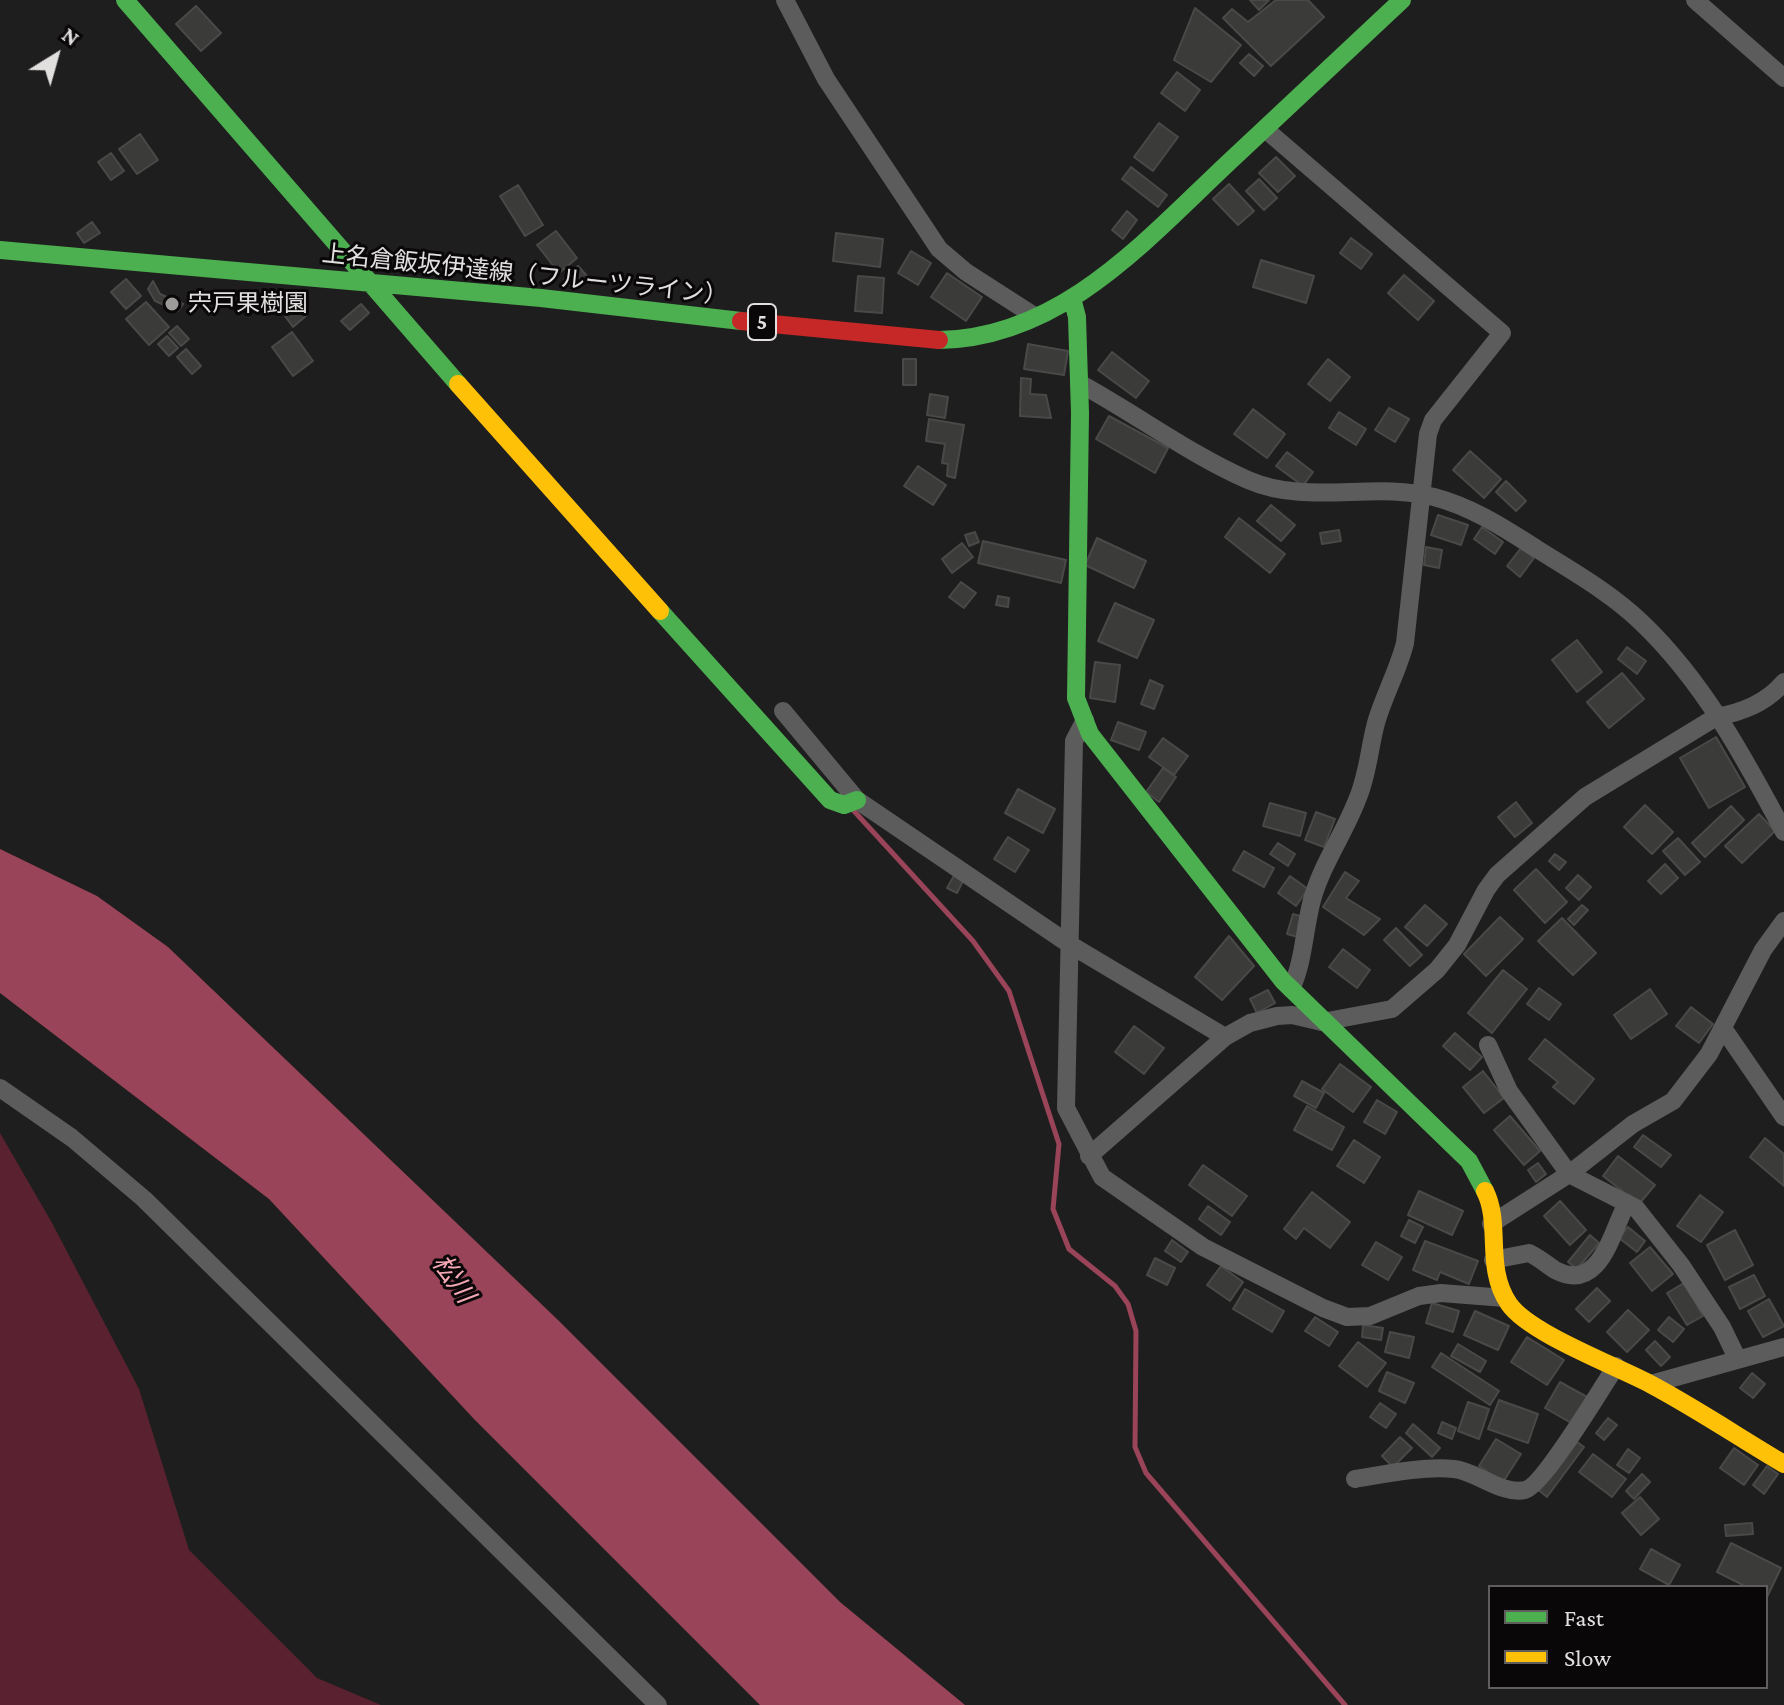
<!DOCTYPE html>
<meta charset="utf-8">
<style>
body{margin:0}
#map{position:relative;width:1784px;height:1705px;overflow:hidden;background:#1f1e1e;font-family:"Crimson Pro",serif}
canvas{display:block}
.legend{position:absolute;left:1488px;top:1585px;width:280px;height:104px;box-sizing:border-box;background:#090708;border:2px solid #605d5e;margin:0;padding:10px 14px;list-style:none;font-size:24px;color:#e2dfdf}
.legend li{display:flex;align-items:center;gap:16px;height:40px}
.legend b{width:40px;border:2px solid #605d5e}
.north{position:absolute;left:16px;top:16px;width:80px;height:80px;-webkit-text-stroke:6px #090708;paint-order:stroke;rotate:37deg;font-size:22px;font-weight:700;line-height:32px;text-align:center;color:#e2dfdf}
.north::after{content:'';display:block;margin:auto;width:28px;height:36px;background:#e2dfdf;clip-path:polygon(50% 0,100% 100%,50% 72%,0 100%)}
</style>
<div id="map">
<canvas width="1784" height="1705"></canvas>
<ul class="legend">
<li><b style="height:10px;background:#4caf50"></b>Fast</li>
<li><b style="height:10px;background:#ffc107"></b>Slow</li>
</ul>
<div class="north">N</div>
</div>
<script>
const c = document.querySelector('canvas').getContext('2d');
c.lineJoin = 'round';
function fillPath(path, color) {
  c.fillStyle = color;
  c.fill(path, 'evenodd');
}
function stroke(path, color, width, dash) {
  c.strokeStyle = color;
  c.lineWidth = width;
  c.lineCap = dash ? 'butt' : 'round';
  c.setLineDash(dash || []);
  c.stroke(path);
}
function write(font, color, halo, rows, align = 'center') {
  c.font = font + ' "Crimson Pro","Noto Sans JP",serif';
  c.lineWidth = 6;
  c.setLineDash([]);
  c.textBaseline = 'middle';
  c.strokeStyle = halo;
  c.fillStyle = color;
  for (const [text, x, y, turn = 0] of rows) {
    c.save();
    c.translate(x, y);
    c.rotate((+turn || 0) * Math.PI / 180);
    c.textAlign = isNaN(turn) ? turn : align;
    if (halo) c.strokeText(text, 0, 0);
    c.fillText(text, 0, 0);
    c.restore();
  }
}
const green = new Path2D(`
 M0,1133l52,90 87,166 50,161 128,128 64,27h-381z`);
const water = new Path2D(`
 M0,849l97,47 71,51 390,373 282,282 125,103h-205l-286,-286 -205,-220 -269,-206z`);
const stream = new Path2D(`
 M854,811l119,130 36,50 50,153 -6,65 16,40 46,37 13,18 8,27 -1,116 11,26 199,232`);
const building = new Path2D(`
 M1250,0h19l-10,10z
 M1276,0h32l16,17 -53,49 -48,-48 9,-9 16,13z
 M196,6l25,27 -20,18 -25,-27z
 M1195,8l46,37 -30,37 -37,-22z
 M1249,54l14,12 -9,10 -14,-13z
 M1177,72l23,18 -15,21 -24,-18z
 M1159,123l19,14 -25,34 -19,-14z
 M140,134l18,26 -21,14 -18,-25z
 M111,153l13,18 -13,9 -13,-18z
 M1276,157l19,19 -17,16 -19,-19z
 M1131,167l36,28 -9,12 -36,-28z
 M1259,179l18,19 -13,12 -18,-19z
 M1229,184l25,27 -16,14 -25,-26z
 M518,185l25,40 -18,11 -25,-40z
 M1127,211l10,9 -14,19 -11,-9z
 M92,222l8,11 -16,10 -7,-10z
 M556,231l21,27 -18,15 -22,-28z
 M836,233l47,6 -3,28 -47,-6z
 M1351,238l21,16 -11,15 -21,-16z
 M911,251l20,12 -13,22 -20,-12z
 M1261,260l53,16 -8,27 -53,-16z
 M578,266l10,11 -13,13 -11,-11z
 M947,273l35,24 -16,24 -35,-24z
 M1404,275l30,26 -16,19 -30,-27z
 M858,276l26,2 -2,35 -27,-2z
 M126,279l15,17 -15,13 -15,-17z
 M153,281l7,13 23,10 -5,7 -23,-10 -7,-12z
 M146,302l23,25 -20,18 -23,-26z
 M361,304l8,9 -19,17 -9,-9z
 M298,305l9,10 -14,12 -8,-11z
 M177,326l12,13 -8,7 -12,-13z
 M292,332l21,29 -20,15 -21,-29z
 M167,336l11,12 -9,8 -11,-12z
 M1028,344l40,7 -4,24 -40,-6z
 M186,349l15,17 -9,8 -15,-17z
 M1112,352l37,29 -13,17 -38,-28z
 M903,359h13v26h-13z
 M1328,359l22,18 -20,24 -22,-17z
 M1021,378l10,1 -1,15 16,1 5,23 -31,-2z
 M930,394l18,3 -3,21 -18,-3z
 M1389,408l20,11 -14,23 -20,-12z
 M1253,409l32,25 -18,24 -33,-24z
 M1339,412l27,17 -10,16 -27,-17z
 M1109,416l59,32 -13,25 -59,-34z
 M929,419l35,6 -9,53 -8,-2 1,-12 -6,-1 3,-19 -19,-3z
 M1470,451l31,28 -17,19 -31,-28z
 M1287,452l26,20 -10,14 -27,-20z
 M918,466l28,19 -13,20 -29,-19z
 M1506,481l20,20 -10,10 -20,-19z
 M1271,505l24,20 -14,16 -24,-20z
 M1438,515l30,10 -7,20 -30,-10z
 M1239,518l46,36 -15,19 -45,-36z
 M1482,527l21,15 -8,12 -21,-15z
 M1339,530l2,11 -19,3 -2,-11z
 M975,532l4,10 -10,4 -4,-11z
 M1097,538l49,23 -12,27 -49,-23z
 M983,541l83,19 -5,23 -83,-20z
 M962,543l11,14 -21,16 -10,-14z
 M1426,547l16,3 -3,18 -15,-3z
 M1521,548l13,10 -14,19 -13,-11z
 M961,582l15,11 -12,15 -15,-11z
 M998,596l11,2 -1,9 -12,-2z
 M1115,603l39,17 -17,38 -39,-17z
 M1577,640l25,32 -25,20 -25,-32z
 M1627,647l19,14 -9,13 -19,-15z
 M1095,662l25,3 -5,37 -25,-4z
 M1622,673l22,26 -35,29 -22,-26z
 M1150,680l13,6 -9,23 -13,-5z
 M1118,722l28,10 -7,18 -28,-10z
 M1716,737l29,50 -36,21 -29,-50z
 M1163,738l25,18 -14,19 -25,-18z
 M1163,768l13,9 -17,25 -13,-10z
 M1018,789l37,20 -12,24 -38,-20z
 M1516,802l16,21 -17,14 -17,-20z
 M1270,803l36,10 -6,23 -37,-10z
 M1645,805l28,27 -21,22 -28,-27z
 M1731,806l13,14 -39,37 -13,-14z
 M1316,812l19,7 -11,28 -19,-7z
 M1759,814l16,17 -33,32 -17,-17z
 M1008,837l21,13 -14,22 -21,-13z
 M1678,838l22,24 -15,13 -22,-24z
 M1278,843l17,11 -7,12 -18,-12z
 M1244,851l30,17 -10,19 -31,-17z
 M1555,854l11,8 -7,8 -10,-9z
 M1665,864l13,14 -17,16 -13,-13z
 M1536,869l31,33 -22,21 -31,-33z
 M1345,872l14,9 -13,17 34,21 -16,16 -41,-28z
 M955,874l9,5 -7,14 -10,-5z
 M1578,875l13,12 -12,13 -13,-12z
 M1290,876l18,13 -12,17 -18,-13z
 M1425,905l22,19 -20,22 -22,-19z
 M1582,905l6,5 -14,15 -6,-6z
 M1293,914l11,3 -6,20 -11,-3z
 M1500,917l23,22 -37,37 -22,-22z
 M1562,918l34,35 -23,22 -35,-34z
 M1396,928l26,27 -12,11 -26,-26z
 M1229,936l25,30 -32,34 -27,-23z
 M1343,949l27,21 -13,18 -28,-21z
 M1503,970l24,19 -35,44 -24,-20z
 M1539,988l22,16 -12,16 -22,-16z
 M1650,989l17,25 -36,25 -17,-24z
 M1268,990l7,13 -18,10 -7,-14z
 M1691,1007l22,17 -14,19 -23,-17z
 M1134,1026l30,22 -20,26 -29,-22z
 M1455,1033l27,24 -12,13 -27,-24z
 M1545,1039l49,40 -20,25 -21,-17 5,-5 -29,-23z
 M1340,1064l31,23 -18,25 -31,-23z
 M1483,1071l21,27 -20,15 -21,-26z
 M1302,1081l22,12 -8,15 -22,-12z
 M1377,1100l20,12 -12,22 -21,-12z
 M1307,1106l37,21 -12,23 -38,-20z
 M1510,1116l30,35 -16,14 -30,-35z
 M1643,1135l28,20 -10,12 -27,-20z
 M1765,1138l19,16v32l-34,-29z
 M1354,1140l26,17 -16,26 -27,-17z
 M1618,1156l37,29 -16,19 -36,-28z
 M1538,1163l8,11 -10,8 -8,-12z
 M1203,1165l44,31 -15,20 -43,-31z
 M1419,1191l44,20 -11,24 -44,-20z
 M1312,1192l38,30 -20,26 -26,-20 -8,11 -12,-10z
 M1700,1195l23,17 -22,30 -24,-16z
 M1560,1201l26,29 -16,15 -26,-29z
 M1208,1206l22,16 -9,13 -22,-16z
 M1409,1220l14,7 -8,16 -14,-7z
 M1628,1227l17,14 -8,11 -18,-14z
 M1735,1230l18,35 -28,15 -18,-35z
 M1590,1235l9,8 -22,26 -9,-7z
 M1172,1240l16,12 -7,10 -16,-11z
 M1425,1241l53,20 -9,23 -29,-12 -3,8 -24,-10z
 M1376,1242l26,15 -14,23 -26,-15z
 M1650,1247l23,27 -21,17 -22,-28z
 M1155,1258l20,10 -8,17 -20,-10z
 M1221,1266l22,16 -13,19 -23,-16z
 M1754,1275l11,21 -25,13 -11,-22z
 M1684,1283l19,33 -16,9 -20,-32z
 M1597,1288l13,13 -21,21 -13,-13z
 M1245,1289l39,22 -12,21 -39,-23z
 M1769,1299l15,27 -21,11 -15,-26z
 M1432,1303l27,8 -6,21 -27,-9z
 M1628,1310l21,20 -22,22 -20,-20z
 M1475,1311l34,15 -11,24 -34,-15z
 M1315,1317l23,15 -9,14 -24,-15z
 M1669,1317l15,12 -11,13 -15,-12z
 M1363,1325l20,3 -2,12 -19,-3z
 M1390,1332l24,5 -5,21 -24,-6z
 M1527,1337l37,23 -17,25 -36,-23z
 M1655,1341l15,16 -9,9 -15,-16z
 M1358,1342l28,21 -19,24 -28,-21z
 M1458,1344l28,17 -6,11 -29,-16z
 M1441,1353l58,38 -9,14 -58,-38z
 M1387,1372l27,11 -9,20 -26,-12z
 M1752,1373l13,11 -12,14 -13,-10z
 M1560,1382l29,16 -16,26 -28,-16z
 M1499,1400l39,14 -10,29 -40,-14z
 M1468,1402l21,7 -10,30 -21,-8z
 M1380,1403l16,11 -10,14 -16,-11z
 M1608,1418l9,7 -13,15 -8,-7z
 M1442,1422l14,6 -4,11 -14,-6z
 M1413,1424l27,24 -8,9 -26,-24z
 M1400,1437l12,11 -19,19 -11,-11z
 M1496,1439l25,15 -18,28 -24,-16z
 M1573,1439l11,8 -37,50 -11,-9z
 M1734,1448l24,17 -14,20 -24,-17z
 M1628,1449l12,9 -11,15 -12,-8z
 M1593,1454l33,25 -14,18 -33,-25z
 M1767,1466l11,8 -14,20 -11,-9z
 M1642,1474l8,8 -16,17 -8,-8z
 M1640,1497l19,22 -18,16 -19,-22z
 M1752,1523l1,11 -27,2 -1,-11z
 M1731,1543l50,25 -14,29 -1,-10h-19l-30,-15z
 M1651,1549l29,16 -11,20 -29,-16z`);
const street = new Path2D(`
 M785,0l41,79 113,170 27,23 70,45
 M1695,0l89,78
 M1265,129l237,204 -69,87 -5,14 -23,209c-7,28 -21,52 -29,80 -7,26 -8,52 -19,77 -13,34 -35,64 -45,100 -8,30 -8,61 -21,89
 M1079,383c57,31 110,71 169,97 60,26 124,1 186,17 38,10 70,31 103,52 35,22 74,44 104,73 62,59 103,135 143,210
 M783,711l74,89 212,144 156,93
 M1085,720l-11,21 -8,367 36,69 101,70 120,61 24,9 23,-1 49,-20 22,-3 64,5
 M1723,1028l61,89
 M1488,1045l21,46 60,83 67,34 45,57 41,62 15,31
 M0,1088l72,50 72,61 514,506
 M1089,1156l136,-119 25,-14 27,-7 15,-1 30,7 70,-13 45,-39 20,-25 29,-55 11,-15 88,-78 131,-80c27,-5 50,-14 68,-35
 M1491,1224l78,-50 64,-50 40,-23 36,-47 54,-104 21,-29
 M1493,1260l36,-7c9,4 17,11 26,17 46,24 57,-40 72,-67
 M1651,1384l133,-37
 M1355,1479c30,-5 68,-13 99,-10 22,2 47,26 71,21 18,-4 78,-104 91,-124`);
const fast = new Path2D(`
 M125,0l333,384
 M0,250l541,48 200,23
 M1072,298l5,19 3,96 -4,285 14,36 193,247 186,180 16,30
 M939,340c122,-2 206,-99 289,-177 58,-54 116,-108 174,-163
 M660,611l170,189 14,5 13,-5`);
const slow = new Path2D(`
 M458,384l202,227
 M1485,1191c17,34 -1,76 24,113 21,30 108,62 143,81 45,24 88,53 132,79`);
const jam = new Path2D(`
 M741,321l198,19`);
const markers = [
 [172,304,8,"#9e9b9b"]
];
const shields = [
 [762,322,28]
];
const shieldNames = [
 ["5",762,322]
];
const streetNames = [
 ["上名倉飯坂伊達線（フルーツライン）",525,275,6]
];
const poiNames = [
 ["宍戸果樹園",188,304]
];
const waterNames = [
 ["松川",453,1279,55]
];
fillPath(green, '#5a2230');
fillPath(water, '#994458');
stroke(stream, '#994458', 5);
fillPath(building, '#3b3b3a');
stroke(building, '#494948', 2);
stroke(street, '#5c5c5c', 18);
stroke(fast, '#4caf50', 18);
stroke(slow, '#ffc107', 18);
stroke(jam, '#c62828', 18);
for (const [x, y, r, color] of markers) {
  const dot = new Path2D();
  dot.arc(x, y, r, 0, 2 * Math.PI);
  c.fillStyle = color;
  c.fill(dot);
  stroke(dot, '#090708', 3);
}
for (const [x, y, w] of shields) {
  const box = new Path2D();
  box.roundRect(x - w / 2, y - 18, w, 36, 6);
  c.fillStyle = '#090708';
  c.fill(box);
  stroke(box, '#e2dfdf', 2);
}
write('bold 22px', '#e2dfdf', null, shieldNames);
write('24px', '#e2dfdf', '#090708', streetNames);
write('24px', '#e2dfdf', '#090708', poiNames, 'left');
write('italic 26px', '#f4a7b4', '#090708', waterNames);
</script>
